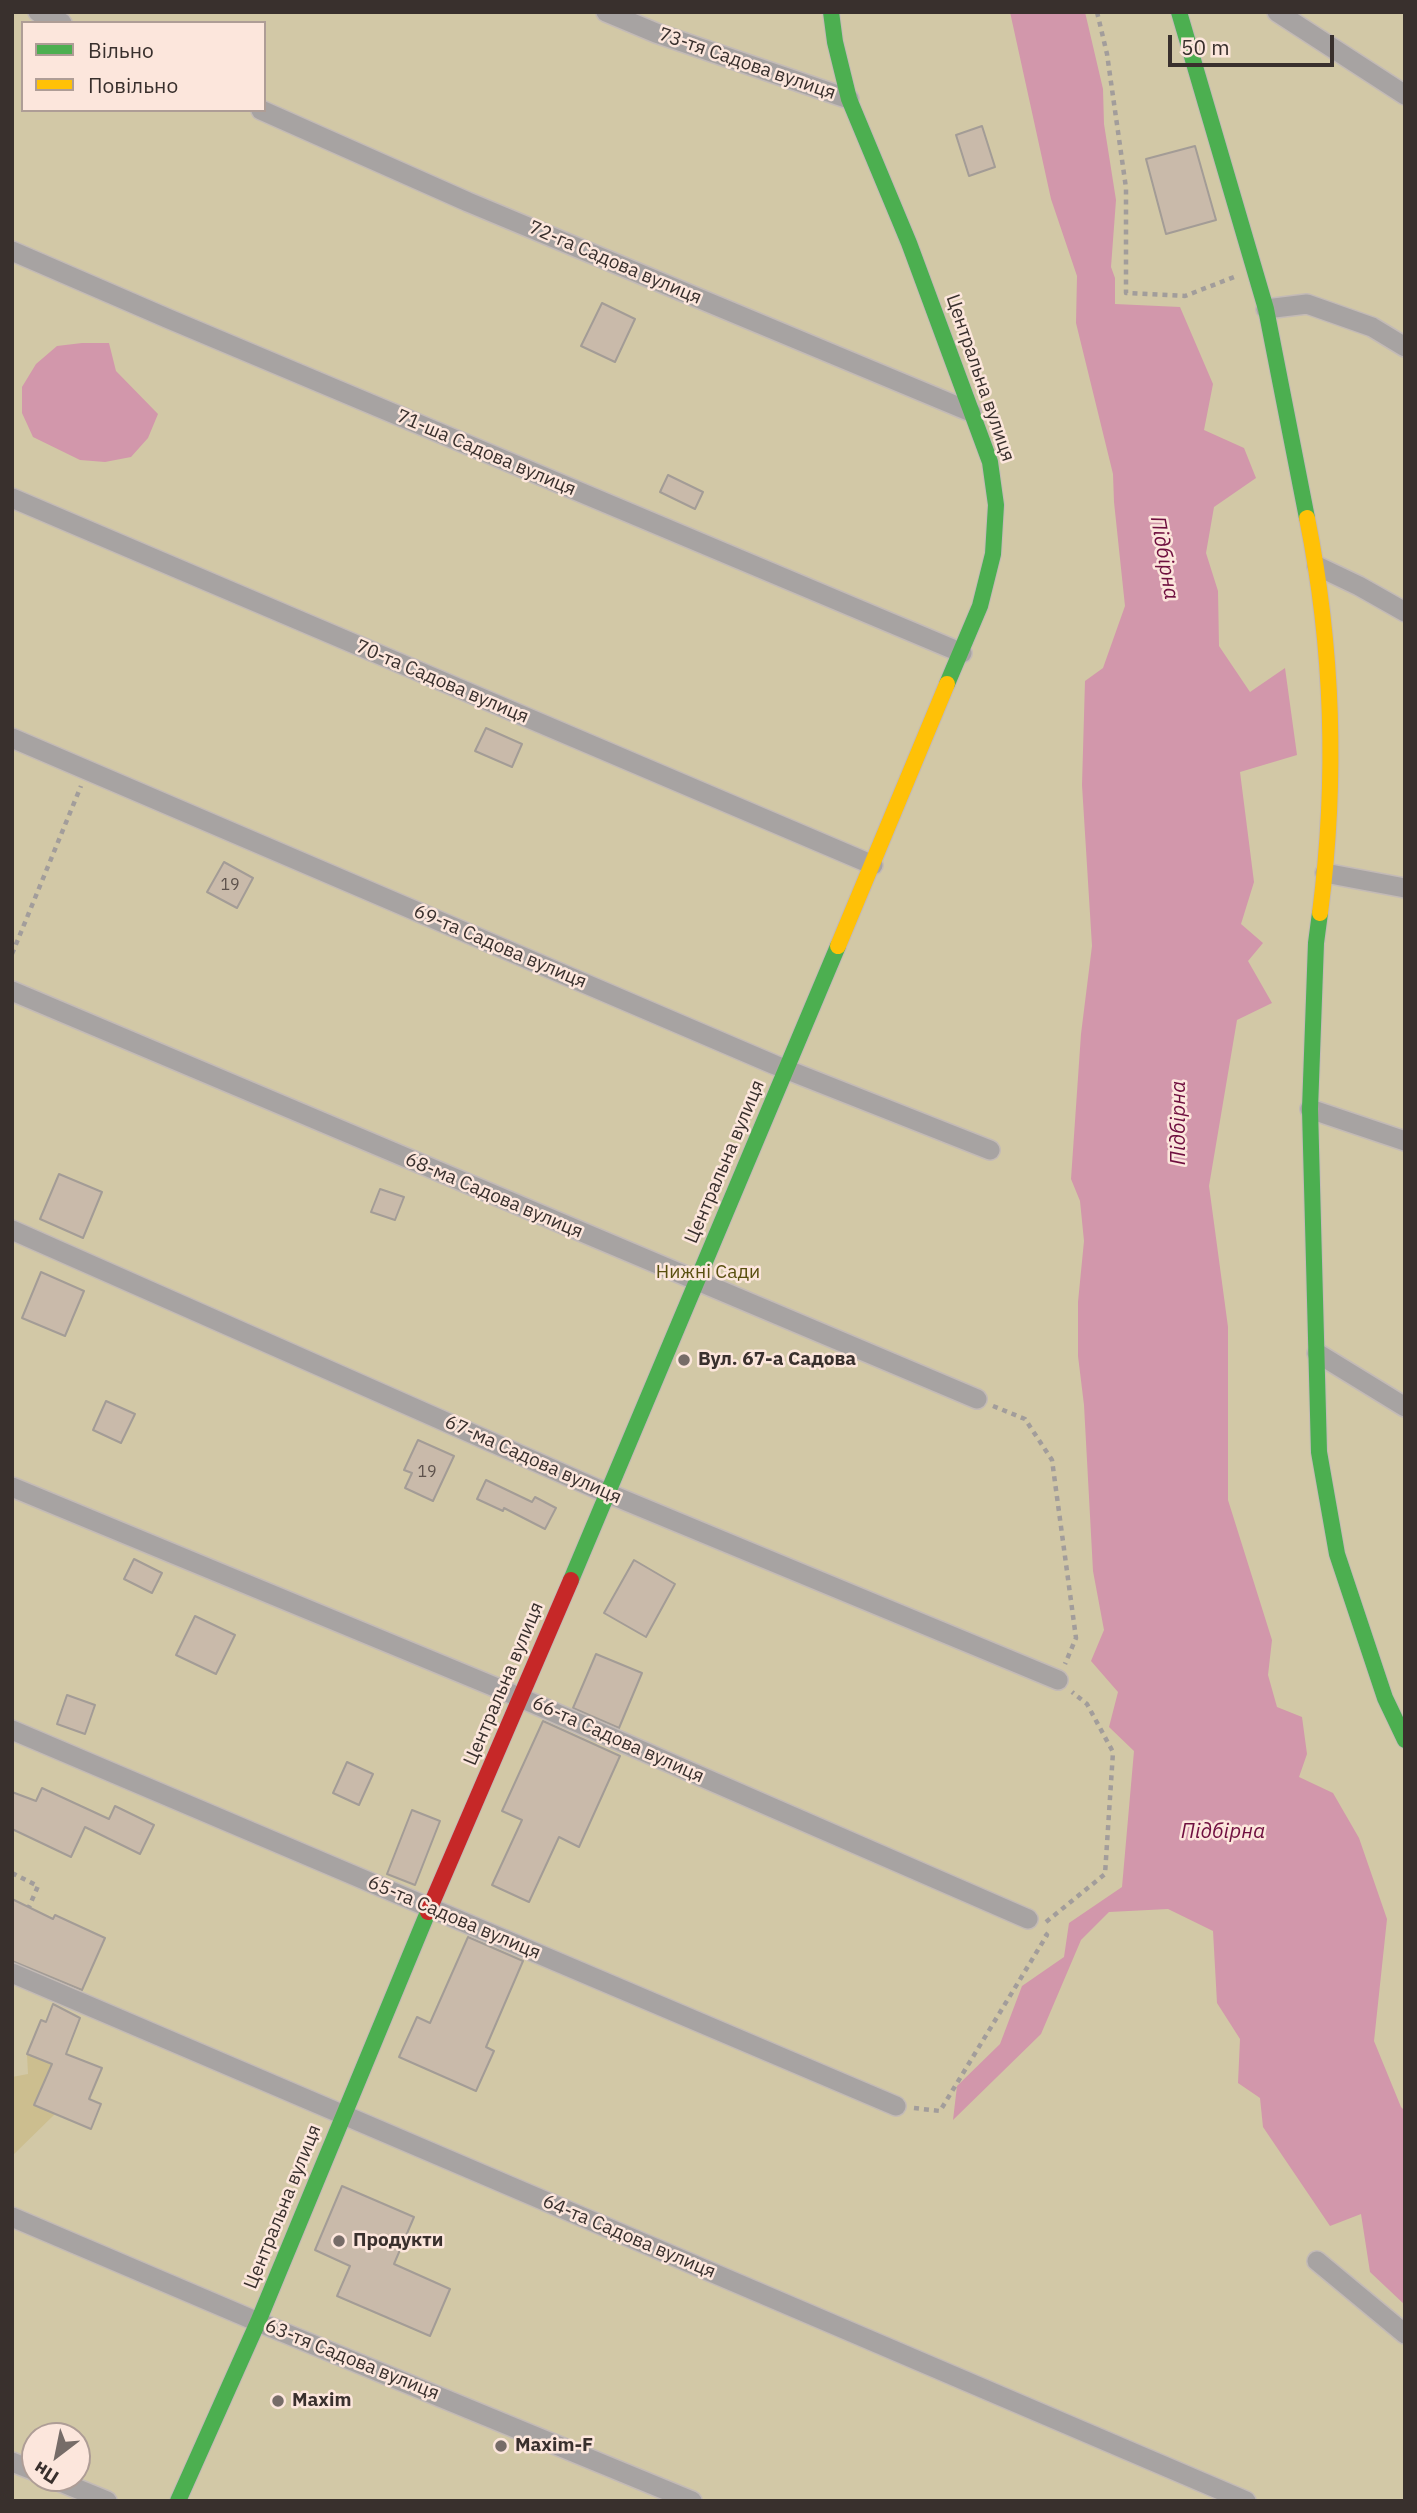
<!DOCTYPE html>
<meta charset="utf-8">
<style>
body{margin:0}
#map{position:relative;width:1417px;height:2513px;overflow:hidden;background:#e7dcd6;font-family:"IBM Plex Sans",sans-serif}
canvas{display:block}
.frame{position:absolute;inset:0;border:14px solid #39302d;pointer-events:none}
.legend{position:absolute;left:21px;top:21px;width:245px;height:91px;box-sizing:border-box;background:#fce6dc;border:2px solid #ae9d96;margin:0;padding:9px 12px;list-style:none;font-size:21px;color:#39302d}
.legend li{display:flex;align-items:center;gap:14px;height:35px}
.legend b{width:35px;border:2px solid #ae9d96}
.north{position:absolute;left:21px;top:2422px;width:70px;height:70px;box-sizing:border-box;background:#fce6dc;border:2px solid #ae9d96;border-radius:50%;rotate:212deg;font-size:19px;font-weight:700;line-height:28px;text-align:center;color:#39302d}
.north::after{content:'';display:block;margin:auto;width:24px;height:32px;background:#766c68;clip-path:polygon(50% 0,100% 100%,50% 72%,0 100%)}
.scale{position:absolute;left:1168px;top:35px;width:166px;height:32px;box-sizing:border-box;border:4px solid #39302d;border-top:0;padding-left:9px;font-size:21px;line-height:24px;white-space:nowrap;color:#39302d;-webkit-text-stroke:5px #fce6dc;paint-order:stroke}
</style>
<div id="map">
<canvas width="1417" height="2513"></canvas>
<div class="frame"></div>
<ul class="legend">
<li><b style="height:9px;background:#4caf50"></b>Вільно</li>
<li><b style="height:9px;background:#ffc107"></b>Повільно</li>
</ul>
<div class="north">Пн</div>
<div class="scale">50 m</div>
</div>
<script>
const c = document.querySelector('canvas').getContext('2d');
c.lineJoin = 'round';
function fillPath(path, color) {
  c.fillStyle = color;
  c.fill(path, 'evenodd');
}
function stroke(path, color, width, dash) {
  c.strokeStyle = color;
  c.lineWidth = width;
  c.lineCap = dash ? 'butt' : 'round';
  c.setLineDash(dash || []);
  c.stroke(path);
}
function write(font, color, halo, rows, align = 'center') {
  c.font = font + ' "IBM Plex Sans",sans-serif';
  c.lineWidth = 5;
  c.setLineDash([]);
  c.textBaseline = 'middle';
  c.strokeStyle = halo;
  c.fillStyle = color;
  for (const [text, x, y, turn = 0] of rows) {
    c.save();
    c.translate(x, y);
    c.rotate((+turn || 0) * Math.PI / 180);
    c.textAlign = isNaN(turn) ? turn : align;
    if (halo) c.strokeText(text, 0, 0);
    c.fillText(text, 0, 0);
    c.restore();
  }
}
const green = new Path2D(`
 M12,12h1393v2489h-1393zM23,23h241v87h-241zM35,2436h42v42h-42z`);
const forest = new Path2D(`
 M27,2054l25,10 -17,41 20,9 -43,42v-79l16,-3z`);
const water = new Path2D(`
 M1010,12h75l18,77 1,35 12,76 -5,67 4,11v26l65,3 33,77 -9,46 40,18 12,30 -42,29 -8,46 12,38 1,55 31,46 35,-24 12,87 -57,17 14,110 -13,42 22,19 -15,18 24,42 -35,17 -28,166 19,141v173l44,140 -4,35 9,32 25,10 5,37 -8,23 34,16 26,45 28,81 -13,122 27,66 4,4v194l-35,-33 -9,-58 -31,12 -67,-99 -3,-29 -22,-15 2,-44 -23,-36 -4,-72 -45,-22 -59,3 -28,28 -40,94 -88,86 4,-34 43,-42 22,-58 42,-29 5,-34 53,-36 12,-136 -25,-24 9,-35 -27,-31 13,-31 -11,-59 -9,-166 -6,-49v-54l6,-61 -4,-40 -9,-22 10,-145 11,-88 -10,-161 3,-104 18,-13 22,-62 -11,-104 -1,-28 -37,-151 1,-47 -26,-77z
 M82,343h27l7,28 42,43 -10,24 -17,19 -26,5 -25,-2 -47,-23 -11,-24v-26l14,-23 21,-18z`);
const building = new Path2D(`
 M982,126l13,41 -26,9 -13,-41z
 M1195,146l21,74 -50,14 -20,-75z
 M602,303l33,16 -20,43 -34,-16z
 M668,475l35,17 -8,17 -35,-17z
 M486,728l36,16 -10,23 -37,-16z
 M224,862l29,16 -16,30 -30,-16z
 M59,1174l43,18 -19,46 -43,-19z
 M380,1189l24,8 -9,23 -24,-8z
 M41,1272l43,19 -19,45 -43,-18z
 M106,1401l29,13 -14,29 -28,-13z
 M418,1440l36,16 -21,45 -28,-13 7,-15 -8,-3z
 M486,1480l46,22 3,-5 21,11 -11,21 -41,-21 -1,3 -26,-12z
 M134,1559l28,14 -10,20 -28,-14z
 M634,1560l41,24 -29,53 -42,-24z
 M195,1616l40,19 -19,39 -40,-19z
 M596,1654l46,19 -23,55 -46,-20z
 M67,1695l28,10 -10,29 -28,-10z
 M543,1721l77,35 -41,91 -20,-10 -30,65 -37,-17 30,-65 -20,-9z
 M347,1762l26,12 -14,31 -26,-12z
 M42,1788l67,31 6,-13 39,19 -14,29 -55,-27 -14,30 -59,-28v-37l24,9z
 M412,1810l28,11 -25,64 -28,-11z
 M12,1899l41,20 2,-4 50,23 -23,52 -70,-29z
 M468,1937l55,24 -37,86 8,4 -18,40 -77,-34 18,-40 13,6z
 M53,2004l27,14 -14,36 36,14 -13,31 12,5 -10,25 -57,-24 18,-41 -25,-10 14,-34 5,2z
 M342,2186l72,31 -20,47 56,25 -20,47 -93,-40 13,-30 -35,-16z`);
const path = new Path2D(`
 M1097,12l10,42 19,134v105l59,3 49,-19
 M12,954l69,-168
 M993,1406l32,13 27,41 24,178 -11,26
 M12,1873l26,13 -9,21
 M1046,1922l59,-48 8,-122 -26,-48 -15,-12
 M914,2108l26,3 107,-176 -6,-5`);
const street = new Path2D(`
 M38,12l24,11
 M606,12l50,21 193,66
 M1277,12l128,83
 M261,110l207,92 503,210
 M12,251l157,68 793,334
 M1266,309l41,-5 65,23 33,20
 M12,498l861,367
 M1317,566l42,20 46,26
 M12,738l763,327 215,85
 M1325,873l80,15
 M12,991l965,408
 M1310,1109l95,32
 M12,1230l583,258 463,192
 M1317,1353l88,54
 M12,1487l495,205 521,227
 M12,1730l884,376
 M12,1973l1234,528
 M12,2217l246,105 434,179
 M1317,2261l88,73
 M12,2462l23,9
 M51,2478l56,23`);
const fast = new Path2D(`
 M831,12l4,30 14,57 60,144 81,219 6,43 -3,49 -13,52 -33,78
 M1179,12l87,297 41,209
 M1320,913l-4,30 -6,166 9,343 18,102 48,144 20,42
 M571,1580l267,-634
 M178,2501l80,-179 170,-410`);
const slow = new Path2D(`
 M1307,518c26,129 30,264 13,395
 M838,946l109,-262`);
const jam = new Path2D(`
 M428,1912l143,-332`);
const markers = [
 [684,1360,7,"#766c68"],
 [339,2241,7,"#766c68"],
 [278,2401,7,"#766c68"],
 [501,2446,7,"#766c68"]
];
const numberNames = [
 ["19",230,885],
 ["19",427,1472]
];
const streetNames = [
 ["73-тя Садова вулиця",747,64,19],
 ["72-га Садова вулиця",615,263,23],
 ["Центральна вулиця",980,378,71],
 ["71-ша Садова вулиця",486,453,23],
 ["70-та Садова вулиця",442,682,23],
 ["69-та Садова вулиця",500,947,23],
 ["Центральна вулиця",725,1162,-67],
 ["68-ма Садова вулиця",494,1196,23],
 ["67-ма Садова вулиця",533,1460,24],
 ["Центральна вулиця",504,1684,-67],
 ["66-та Садова вулиця",618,1740,24],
 ["65-та Садова вулиця",454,1918,23],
 ["Центральна вулиця",283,2207,-68],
 ["64-та Садова вулиця",629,2237,23],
 ["63-тя Садова вулиця",352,2360,22]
];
const parkNames = [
 ["Нижні Сади",708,1273]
];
const poiNames = [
 ["Вул. 67-а Садова",698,1360],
 ["Продукти",353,2241],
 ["Maxim",292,2401],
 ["Maxim-F",515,2446]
];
const waterNames = [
 ["Підбірна",1164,558,80],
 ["Підбірна",1179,1123,-90],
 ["Підбірна",1223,1832]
];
fillPath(green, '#d2c8a6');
fillPath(forest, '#ccbe8f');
fillPath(water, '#d297ab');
fillPath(building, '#c9baaa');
stroke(building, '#a39c96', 2);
stroke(street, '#c3bab6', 22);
stroke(fast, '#c3bab6', 18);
stroke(slow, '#c3bab6', 18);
stroke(jam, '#c3bab6', 18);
stroke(path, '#a29d9b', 4.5, [5, 5]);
stroke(street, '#a7a3a2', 19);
stroke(fast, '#4caf50', 16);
stroke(slow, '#ffc107', 16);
stroke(jam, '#c62828', 16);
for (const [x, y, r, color] of markers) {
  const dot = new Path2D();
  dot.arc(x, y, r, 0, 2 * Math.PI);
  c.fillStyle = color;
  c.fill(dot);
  stroke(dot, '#fce6dc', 2.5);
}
write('16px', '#5d524c', null, numberNames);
write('19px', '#39302d', '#fce6dc', streetNames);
write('19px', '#594f0f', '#fce6dc', parkNames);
write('bold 19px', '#39302d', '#fce6dc', poiNames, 'left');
write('italic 21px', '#6f0f3f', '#fce6dc', waterNames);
</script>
